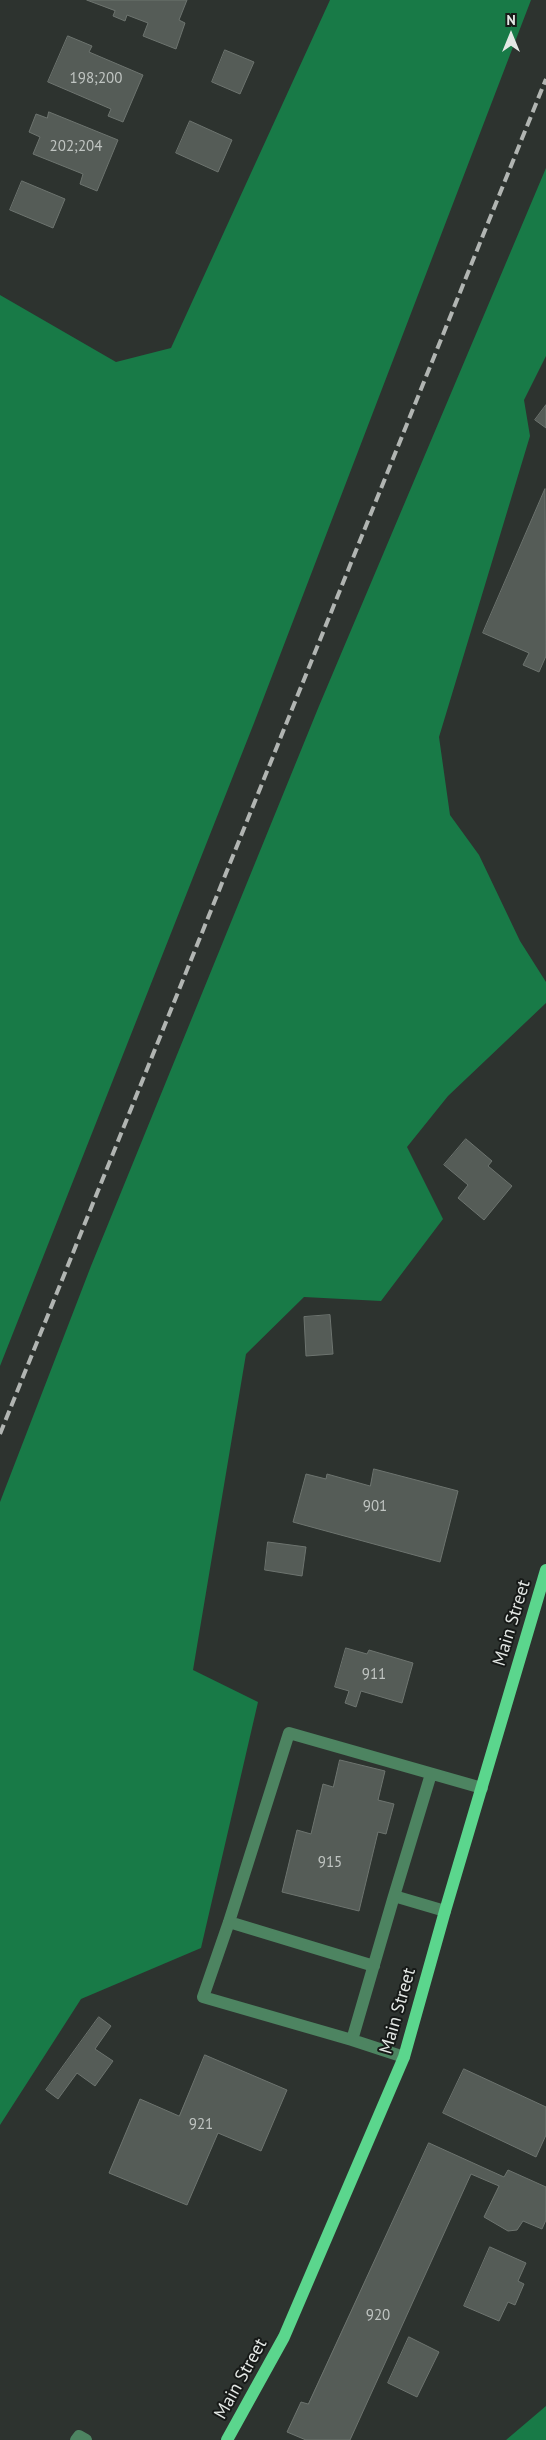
<!DOCTYPE html>
<style>
body{margin:0}
#map{position:relative;width:546px;height:2440px;overflow:hidden;background:#2d332f;font-family:"PT Sans",sans-serif}
canvas{display:block}
.north{position:absolute;left:486px;top:10px;width:50px;height:50px;-webkit-text-stroke:4px #171a18;paint-order:stroke;rotate:0deg;font-size:14px;font-weight:700;line-height:20px;text-align:center;color:#e4e8e5}
.north::after{content:'';display:block;margin:auto;width:18px;height:22px;background:#e4e8e5;clip-path:polygon(50% 0,100% 100%,50% 72%,0 100%)}
</style>
<div id="map">
<canvas width="546" height="2440"></canvas>
<div class="north">N</div>
</div>
<script>
const c = document.querySelector('canvas').getContext('2d');
c.lineJoin = 'round';
function fillPath(path, color) {
  c.fillStyle = color;
  c.fill(path, 'evenodd');
}
function stroke(path, color, width, dash) {
  c.strokeStyle = color;
  c.lineWidth = width;
  c.lineCap = dash ? 'butt' : 'round';
  c.setLineDash(dash || []);
  c.stroke(path);
}
function write(font, color, halo, rows, align = 'center') {
  c.font = font + ' "PT Sans",sans-serif';
  c.lineWidth = 4;
  c.setLineDash([]);
  c.textBaseline = 'middle';
  c.strokeStyle = halo;
  c.fillStyle = color;
  for (const [text, x, y, turn = 0] of rows) {
    c.save();
    c.translate(x, y);
    c.rotate((+turn || 0) * Math.PI / 180);
    c.textAlign = isNaN(turn) ? turn : align;
    if (halo) c.strokeText(text, 0, 0);
    c.fillText(text, 0, 0);
    c.restore();
  }
}
const forest = new Path2D(`
 M330,0h201l-277,723 -254,643v-1071l116,67 55,-14z
 M546,168v188l-22,44 6,36 -91,301 11,78 29,40 41,86 26,41v21l-98,93 -41,51 36,72 -62,82 -77,-4 -58,57 -53,316 65,32 -57,246 -120,51 -81,126v-623l91,-236 228,-560z
 M546,2406v34h-40z`);
const building = new Path2D(`
 M87,0h100l-8,20 6,3 -9,26 -33,-13 5,-13 -21,-8 -2,6 -12,-5 2,-5z
 M68,36l24,10 -3,6 54,23 -20,47 -15,-6 3,-7 -63,-27z
 M225,50l29,12 -14,32 -28,-12z
 M49,112l69,28 -21,51 -17,-7 3,-10 -50,-20 7,-17 -11,-5 7,-18 11,4z
 M190,121l42,19 -14,32 -42,-19z
 M22,181l43,18 -12,29 -43,-18z
 M546,405v23l-11,-8z
 M545,489l1,167 -7,16 -16,-7 6,-12 -46,-20z
 M466,1139l26,22 -4,5 24,20 -28,34 -26,-22 10,-13 -24,-20z
 M330,1315l3,39 -27,2 -2,-39z
 M374,1469l84,22 -18,71 -147,-40 13,-48 20,5 1,-5 43,12z
 M268,1542l38,5 -4,29 -37,-6z
 M346,1648l21,6 2,-4 44,13 -11,40 -41,-12 -5,16 -11,-4 4,-12 -14,-4z
 M340,1760l45,11 -7,29 16,4 -8,30 -8,-2 -19,79 -77,-19 15,-62 14,4 12,-50 10,3z
 M99,2017l12,9 -16,23 18,12 -18,25 -18,-13 -19,26 -12,-9z
 M205,2055l82,35 -26,61 -43,-18 -31,72 -78,-32 31,-74 39,17z
 M464,2069l82,38v28l-10,22 -93,-44z
 M429,2143l75,34 4,-7 38,17v33l-4,9 -19,-8 -6,9 -9,1 -24,-14 15,-31 -28,-12 -121,266h-44l-19,-8 14,-30 7,2z
 M490,2247l36,16 -8,18 6,3 -9,21 -7,-3 -9,19 -35,-15z
 M409,2337l30,15 -22,45 -29,-14z`);
const minor = new Path2D(`
 M394,1896l37,-122
 M229,1922l145,44
 M352,2040l42,-144 51,15
 M404,2057l-52,-17 -149,-43 26,-75 60,-189 193,55
 M76,2440l3,-4 7,4`);
const major = new Path2D(`
 M227,2440l57,-103 120,-280 41,-146 101,-341`);
const rail = new Path2D(`
 M0,1434l546,-1355`);
const numberNames = [
 ["198;200",96,79],
 ["202;204",76,147],
 ["901",375,1507],
 ["911",374,1675],
 ["915",330,1863],
 ["921",201,2125],
 ["920",378,2316]
];
const streetNames = [
 ["Main Street",512,1623,-73],
 ["Main Street",398,2011,-74],
 ["Main Street",241,2379,-61]
];
fillPath(forest, '#187a47');
fillPath(building, '#555c57');
stroke(building, '#6d746f', 1);
stroke(minor, '#4d8461', 12);
stroke(major, '#5bd68d', 12);
stroke(rail, '#b1b5b2', 4, [10, 5]);
write('15px', '#c0c5c2', null, numberNames);
write('18px', '#e4e8e5', '#171a18', streetNames);
</script>
